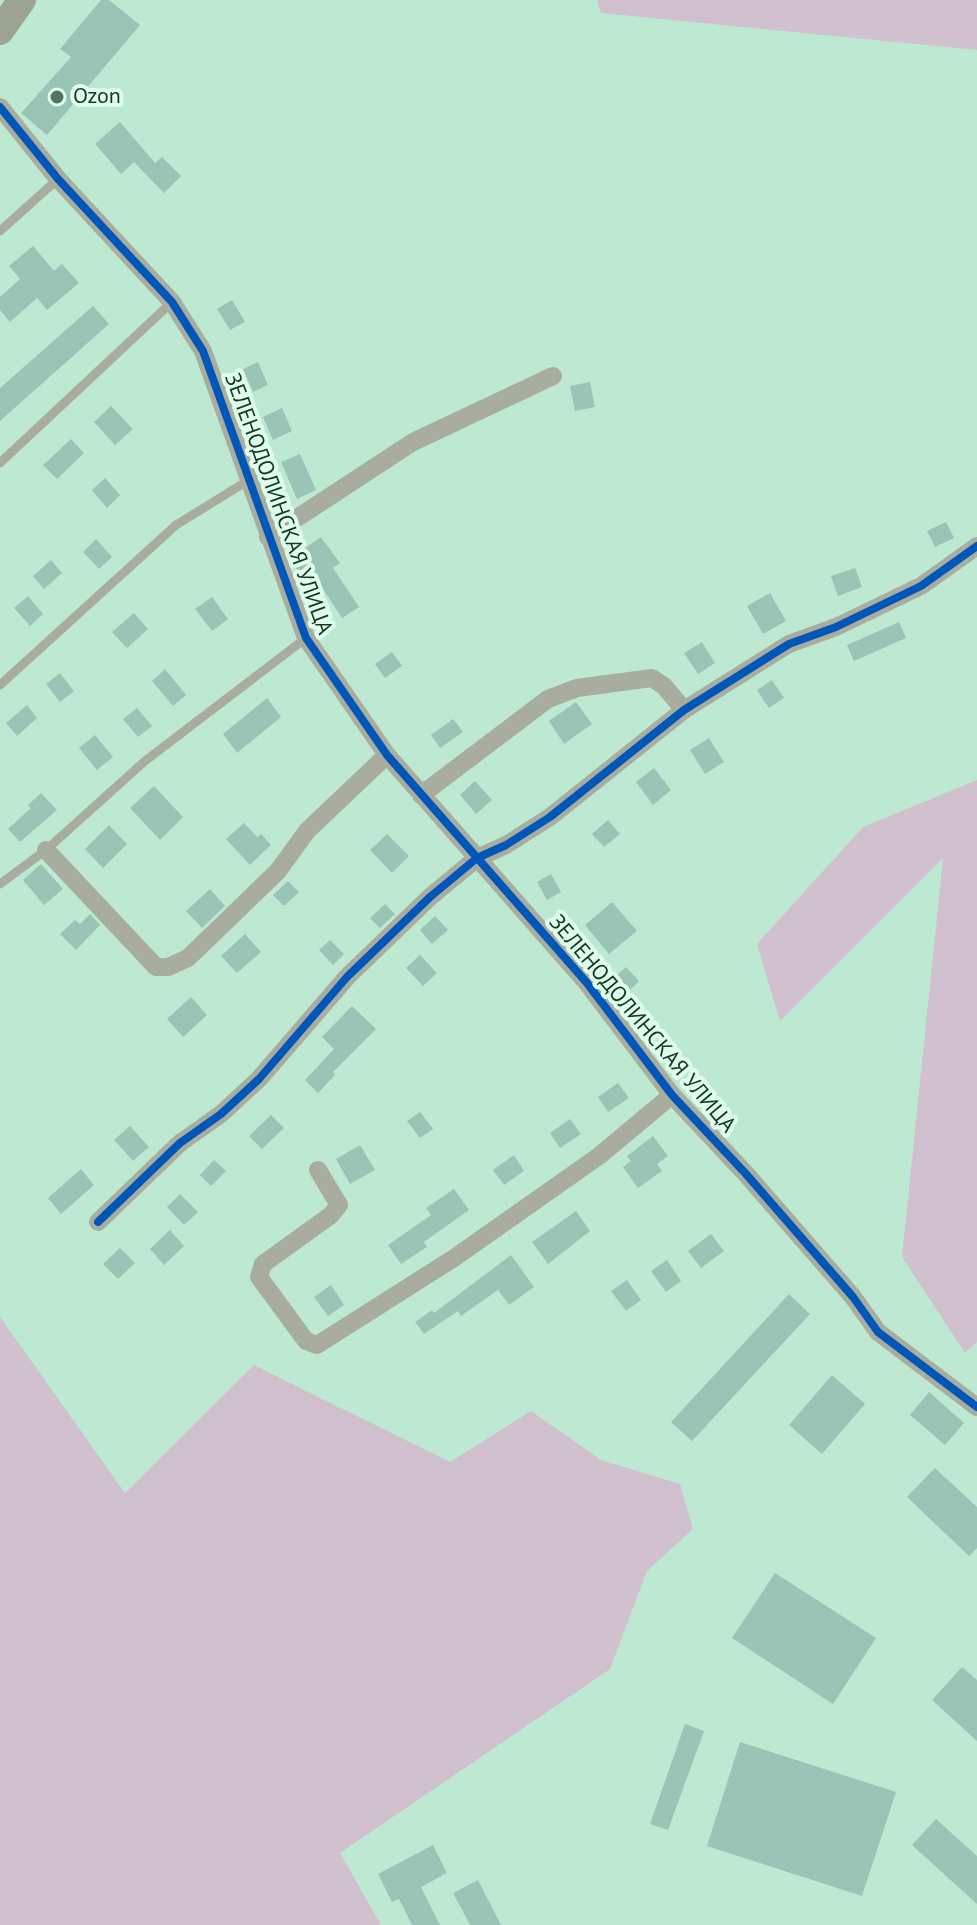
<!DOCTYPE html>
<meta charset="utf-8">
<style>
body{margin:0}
canvas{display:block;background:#bde9d2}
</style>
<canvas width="977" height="1925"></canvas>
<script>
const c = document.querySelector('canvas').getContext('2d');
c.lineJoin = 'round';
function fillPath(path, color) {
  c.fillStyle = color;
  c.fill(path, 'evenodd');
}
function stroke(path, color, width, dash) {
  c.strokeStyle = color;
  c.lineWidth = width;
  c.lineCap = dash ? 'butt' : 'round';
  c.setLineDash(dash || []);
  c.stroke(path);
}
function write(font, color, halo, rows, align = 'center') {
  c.font = font + ' "PT Sans",sans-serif';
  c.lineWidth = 8;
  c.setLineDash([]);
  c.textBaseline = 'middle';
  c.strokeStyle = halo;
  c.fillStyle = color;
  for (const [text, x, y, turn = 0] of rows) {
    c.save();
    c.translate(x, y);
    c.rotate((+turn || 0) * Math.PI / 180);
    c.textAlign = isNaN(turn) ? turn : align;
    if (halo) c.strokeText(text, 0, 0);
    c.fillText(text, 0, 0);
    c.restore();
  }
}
const green = new Path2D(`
 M597,0h380v50l-376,-37z
 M977,780v562l-12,11 -63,-96 41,-399 -163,163 -23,-77 106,-117z
 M0,1317l125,176 129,-128 196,97 81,-51 70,49 79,24 13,45 -46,42 -37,98 -270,184 41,72h-381z`);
const building = new Path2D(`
 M101,0h8l31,25 -93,110 -26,-22 50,-56 -11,-8z
 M120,122l35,41 7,-6 19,19 -17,17 -30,-31 -13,12 -26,-30z
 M33,246l21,25 8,-7 17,19 -32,27 -10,-12 -27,24 -10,-12v-13l20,-18 -11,-13z
 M232,300l13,22 -15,8 -13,-21z
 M93,306l16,18 -109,97v-33z
 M258,362l10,23 -15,7 -10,-23z
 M590,382l5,25 -20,4 -5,-25z
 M111,406l22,23 -18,16 -21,-23z
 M282,408l10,23 -19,9 -10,-23z
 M71,439l13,14 -27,26 -14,-14z
 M300,454l16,36 -19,9 -16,-37z
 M105,478l15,17 -13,13 -15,-18z
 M946,522l8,16 -19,9 -8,-16z
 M321,537l19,26 -7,5 26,39 -17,11 -25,-38 -9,7 -18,-28z
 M96,539l16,18 -13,12 -16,-17z
 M51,560l11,13 -18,16 -11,-13z
 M855,568l7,19 -24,9 -7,-20z
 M770,593l16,28 -23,13 -16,-28z
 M28,596l15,18 -13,12 -16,-18z
 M212,597l16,22 -16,12 -17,-22z
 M134,613l14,16 -21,19 -15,-16z
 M899,622l7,16 -52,23 -7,-16z
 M702,642l13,21 -17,11 -14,-21z
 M392,652l10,14 -17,12 -10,-14z
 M165,669l21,26 -13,11 -21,-25z
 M60,673l14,18 -14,11 -14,-18z
 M772,680l12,18 -15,10 -12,-18z
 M267,698l14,19 -44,36 -14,-19z
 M576,702l16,22 -28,20 -15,-23z
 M27,705l10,13 -20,18 -11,-13z
 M137,708l15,18 -14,11 -15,-18z
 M453,719l10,13 -23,16 -9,-13z
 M95,735l18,22 -16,13 -18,-22z
 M709,738l15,24 -19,12 -15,-24z
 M654,768l17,22 -18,15 -17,-23z
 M475,781l17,19 -16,14 -16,-19z
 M154,786l29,31 -23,23 -30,-32z
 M41,793l16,17 -37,32 -12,-13 23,-21 -3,-3z
 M608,820l12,14 -16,13 -12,-13z
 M244,823l13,14 4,-3 10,11 -21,20 -24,-26z
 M109,825l18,19 -24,24 -18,-19z
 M387,834l22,22 -17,17 -22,-23z
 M41,864l22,25 -19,16 -21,-25z
 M551,874l10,18 -14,8 -10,-18z
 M288,881l11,11 -15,14 -11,-11z
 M210,889l15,17 -23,22 -16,-17z
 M612,902l25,29 -28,23 -24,-29z
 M385,904l10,10 -15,14 -10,-10z
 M90,914l10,11 -24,25 -16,-16 15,-14 5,4z
 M435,916l13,14 -16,14 -12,-14z
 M245,934l16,18 -24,21 -16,-17z
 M330,940l14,14 -11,11 -14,-15z
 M420,955l17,18 -14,13 -17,-18z
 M626,967l13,14 -11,11 -14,-14z
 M191,997l16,18 -24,22 -16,-18z
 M352,1006l24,23 -43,43 2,3 -17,18 -13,-13 29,-31 -12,-12z
 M618,1083l11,15 -21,14 -10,-15z
 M420,1112l13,17 -13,9 -13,-17z
 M271,1115l13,13 -22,21 -13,-13z
 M570,1119l11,15 -21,14 -10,-15z
 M130,1126l19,21 -16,14 -19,-21z
 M653,1136l15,20 -11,8 5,7 -24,17 -15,-21 8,-6 -4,-5z
 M360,1145l15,25 -25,14 -14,-25z
 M514,1155l10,16 -20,14 -11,-15z
 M214,1160l12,11 -15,15 -11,-11z
 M81,1169l13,16 -33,29 -13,-16z
 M454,1189l15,21 -45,32 3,5 -26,17 -13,-19 43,-30 -5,-7z
 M180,1194l18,18 -14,13 -17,-18z
 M576,1211l14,20 -42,33 -16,-22z
 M170,1230l14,16 -20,19 -14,-16z
 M711,1234l13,17 -23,17 -13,-17z
 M120,1248l15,15 -17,16 -15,-15z
 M511,1255l23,32 -25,18 -11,-15 -37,26 -3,-5 -34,23 -9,-12 17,-12 2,3z
 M667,1260l14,21 -15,11 -15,-21z
 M627,1280l14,20 -15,11 -15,-20z
 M331,1285l13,20 -16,11 -14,-19z
 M789,1294l21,20 -118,127 -21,-19z
 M832,1375l33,29 -43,50 -33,-29z
 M929,1392l35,31 -19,22 -35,-30z
 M935,1468l42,39v41l-8,8 -62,-59z
 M775,1573l101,65 -43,66 -101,-66z
 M962,1667l15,13v61l-45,-41z
 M685,1724l19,7 -36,99 -18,-6z
 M740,1742l156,50 -34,104 -155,-50z
 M936,1819l41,37v48l-65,-59z
 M433,1845l14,28 -26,14 19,38h-28l-13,-26 -7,3 -14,-28z
 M478,1880l23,45h-31l-17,-32z`);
const lane = new Path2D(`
 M0,231l58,-52
 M0,463l172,-161
 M0,685l176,-160 73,-45
 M0,884l46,-34 99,-89 161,-123`);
const street = new Path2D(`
 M0,107l58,72 114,123 31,49 103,287 81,117 200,228 85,112 74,79 107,123 25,35 99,75
 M268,537l145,-95 140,-66
 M421,795l127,-96 29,-11 75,-10 12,8 20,24
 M46,850l110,117h12l20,-9 90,-87 29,-40 80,-76
 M318,1170l21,35 -8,10 -68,49 -4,13 47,64 11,4 137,-87 145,-102 73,-61
 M98,1222l82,-79 41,-29 38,-35 88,-102 83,-80 47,-39 29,-13 44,-28 134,-107 105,-66 47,-17 85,-41 56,-40`);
const primary = new Path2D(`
 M0,31l22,-31`);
const cycleway = new Path2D(`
 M0,107l58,72 114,123 31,49 103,287 81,117 200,228 85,112 74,79 107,123 25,35 99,75
 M98,1222l82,-79 41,-29 38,-35 88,-102 83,-80 47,-39 29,-13 44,-28 134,-107 105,-66 47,-17 85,-41 56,-40`);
const markers = [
 [57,97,8,"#507563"]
];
const poiNames = [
 ["Ozon",73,97]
];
const streetNames = [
 ["ЗЕЛЕНОДОЛИНСКАЯ УЛИЦА",278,504,70],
 ["ЗЕЛЕНОДОЛИНСКАЯ УЛИЦА",642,1024,50]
];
fillPath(green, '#d1c0ce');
fillPath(building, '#9ac4b6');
stroke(lane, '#a8ad9f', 9);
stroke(street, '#a8ad9f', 18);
stroke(primary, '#9aa491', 28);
stroke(cycleway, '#0057b8', 8);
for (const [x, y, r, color] of markers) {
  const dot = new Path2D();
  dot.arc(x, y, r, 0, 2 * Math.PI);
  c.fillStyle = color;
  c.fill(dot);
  stroke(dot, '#defdeb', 3);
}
write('22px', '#153727', '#defdeb', poiNames, 'left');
write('22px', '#153727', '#defdeb', streetNames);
</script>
